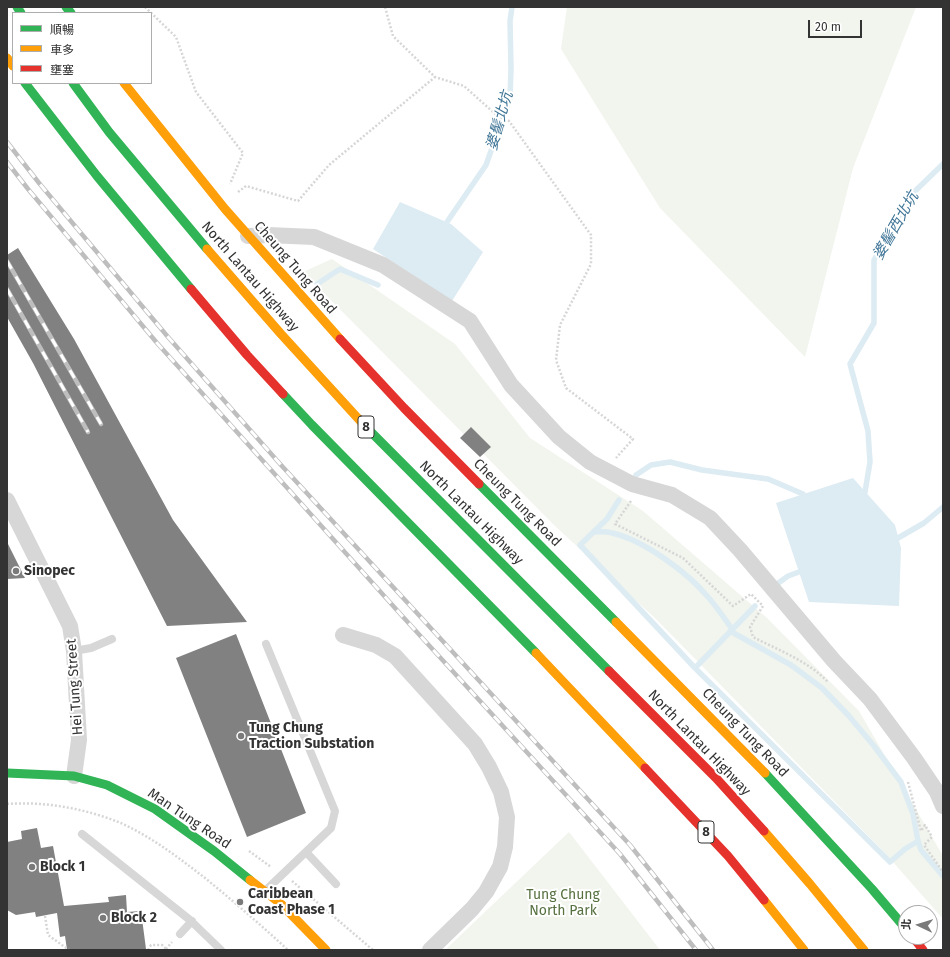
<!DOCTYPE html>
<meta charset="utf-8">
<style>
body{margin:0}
#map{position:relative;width:950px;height:957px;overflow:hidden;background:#fff;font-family:"Fira Sans","Noto Sans TC",sans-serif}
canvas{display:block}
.frame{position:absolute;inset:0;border:8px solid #333;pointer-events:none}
.legend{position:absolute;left:12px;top:12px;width:140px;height:72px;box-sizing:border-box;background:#fff;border:1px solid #adadad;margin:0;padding:5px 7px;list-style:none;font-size:12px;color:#333}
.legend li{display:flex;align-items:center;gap:8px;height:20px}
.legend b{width:20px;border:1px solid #adadad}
.north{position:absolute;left:898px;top:905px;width:40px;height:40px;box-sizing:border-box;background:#fff;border:1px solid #adadad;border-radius:50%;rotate:274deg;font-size:11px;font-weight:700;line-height:16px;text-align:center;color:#333}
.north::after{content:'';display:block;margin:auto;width:14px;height:18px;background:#7a7a7a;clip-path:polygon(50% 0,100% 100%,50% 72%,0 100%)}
.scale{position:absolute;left:808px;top:20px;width:54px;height:18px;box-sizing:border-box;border:2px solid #333;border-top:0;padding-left:5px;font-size:12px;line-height:14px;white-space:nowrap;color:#333;-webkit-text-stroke:3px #fff;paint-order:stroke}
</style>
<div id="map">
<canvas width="950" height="957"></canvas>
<div class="frame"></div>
<ul class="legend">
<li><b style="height:5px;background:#30b455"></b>順暢</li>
<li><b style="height:5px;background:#ff9f0a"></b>車多</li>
<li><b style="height:5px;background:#e5322d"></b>壅塞</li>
</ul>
<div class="north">北</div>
<div class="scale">20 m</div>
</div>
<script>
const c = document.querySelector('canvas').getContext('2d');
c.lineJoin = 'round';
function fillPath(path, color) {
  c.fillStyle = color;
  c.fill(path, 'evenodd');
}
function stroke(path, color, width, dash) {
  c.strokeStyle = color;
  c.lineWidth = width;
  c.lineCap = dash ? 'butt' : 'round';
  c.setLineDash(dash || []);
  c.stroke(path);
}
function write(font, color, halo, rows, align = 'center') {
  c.font = font + ' "Fira Sans","Noto Sans TC",sans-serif';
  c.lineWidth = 4;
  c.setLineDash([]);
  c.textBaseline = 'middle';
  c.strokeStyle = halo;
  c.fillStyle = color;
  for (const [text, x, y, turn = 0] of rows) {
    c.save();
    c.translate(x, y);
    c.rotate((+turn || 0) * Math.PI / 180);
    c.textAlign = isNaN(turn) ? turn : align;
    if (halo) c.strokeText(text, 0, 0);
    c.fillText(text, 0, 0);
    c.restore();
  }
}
const green = new Path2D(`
 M567,7h349l-63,161 -48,189 -145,-149 -99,-159z
 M332,259l123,85 75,94 113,73 124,107 92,93 84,145v63l-57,-65 -229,-234 -102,-94 -252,-254z
 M569,832l91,118h-215z`);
const water = new Path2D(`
 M400,202l51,22 32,28 -31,49 -79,-52z
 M853,478l42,47 6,23 -2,58 -90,-4 -33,-99z`);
const stream = new Path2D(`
 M447,222l39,-57 24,-67 1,-30 -1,-47 2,-14
 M317,284l23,-15 38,16
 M636,475l15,-10 19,-3 32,8 66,9 35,15
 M865,492l5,-30 -2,-31 -18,-67 24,-41v-63l37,-65 32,-31
 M619,500l-12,19 -27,26 115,123 195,194 15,-13 13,-8
 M594,532c6,0 12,-1 18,1 32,7 76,40 96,64 9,10 16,21 24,32
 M898,538l26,-15 19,-16
 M777,584l11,-8 11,-4
 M730,631l61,34 31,23 27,28 25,30 27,36 12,32 5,27 3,9 22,26
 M695,668l60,-62`);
const building = new Path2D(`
 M18,248l56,91 99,181 74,102 -80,4 -134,-263 -26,-46v-62z
 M471,427l20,20 -11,10 -20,-19z
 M7,542l18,36 -18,1z
 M236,634l70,179 -59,24 -71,-179z
 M37,828l4,20 12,-2 11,60 45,-4 -1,-5 18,-2 1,17 14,-1 5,38 -79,1 -2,-14 -5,1 -3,-24 -21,4 -1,-5 -19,3 -9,-5v-68l15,-3 -1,-8z`);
const path = new Path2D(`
 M145,7l31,30 20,55 47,61 -13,31
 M385,7l8,29 42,41 29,9 38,34 7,1 82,114v29l-31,61 -4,35 10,28 67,51 -17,19
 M238,192l8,-6 52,15 31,-36 106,-88
 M631,501l-16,23 68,34 50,48 18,-12 12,12 -13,21 3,10c25,13 55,24 75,45
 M908,782l13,49 4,-6 7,12 -8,8 19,27
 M7,804c38,-3 81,5 116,20 30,14 56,34 82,54 28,23 56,47 83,72
 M249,851l22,16
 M292,881l81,69
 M45,916l3,19 21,15
 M166,949l6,-7
 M148,950l3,-5h11l5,5`);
const lane = new Path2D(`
 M74,651l17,-3 21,-9
 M82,834l108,86 31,30
 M306,852l30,32
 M265,891l66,-63 4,-17 -69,-167
 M180,934l12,-13`);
const street = new Path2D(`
 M248,236l20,-1 46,2 69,28 87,56 41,64 48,52 31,25 42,22 40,11 38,23 30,32 94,111 36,38 44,59 23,34 6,14
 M7,500l63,126 4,25 5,89 -5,36
 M343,635l33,10 19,11 80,88 14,23 12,25 6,25 -2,30 -5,20 -14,25 -14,17 -42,41`);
const fast = new Path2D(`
 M17,7l4,6
 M66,7l5,6
 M25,83l72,93 94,113
 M73,83l36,49 98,117
 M283,394l29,31 224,228
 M364,425l245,246
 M479,484l137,138
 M7,773l67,3 33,9 48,24 59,42 36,29
 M765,773l107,116 34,40`);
const slow = new Path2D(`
 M7,58l6,8
 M124,83l101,126 115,130
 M207,249l74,85 83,91
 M616,622l149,151
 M536,653l109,115
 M764,831l46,53 54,66
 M250,880l31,24 45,46
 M764,900l40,50`);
const jam = new Path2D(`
 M191,289l56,66 36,39
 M340,339l64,69 75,76
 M609,671l107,107 48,53
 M645,768l83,88 36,44
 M913,937l10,13`);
const rail = new Path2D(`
 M7,142l32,41 129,154 113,128 349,380 83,105
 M7,162l21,27 129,154 247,275 216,236 76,96
 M7,261l94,163
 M7,289l81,143`);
const markers = [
 [16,571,4,"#7a7a7a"],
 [241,736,4,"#7a7a7a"],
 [32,867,4,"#7a7a7a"],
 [240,902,4,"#7a7a7a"],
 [103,918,4,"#7a7a7a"]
];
const shields = [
 [366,427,16],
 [706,832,16]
];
const shieldNames = [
 ["8",366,427],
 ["8",706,832]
];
const streetNames = [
 ["Cheung Tung Road",295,268,49],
 ["North Lantau Highway",250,277,49],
 ["Cheung Tung Road",517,503,45],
 ["North Lantau Highway",471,513,45],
 ["Hei Tung Street",75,687,-94],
 ["Cheung Tung Road",745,733,46],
 ["North Lantau Highway",699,743,46],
 ["Man Tung Road",189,819,34]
];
const poiNames = [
 ["Sinopec",24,571],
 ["Tung Chung",249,728],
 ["Traction Substation",249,744],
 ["Block 1",40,867],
 ["Caribbean",248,894],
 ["Coast Phase 1",248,910],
 ["Block 2",111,918]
];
const parkNames = [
 ["Tung Chung",563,895],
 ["North Park",563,911]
];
const waterNames = [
 ["婆髻北坑",500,121,-74],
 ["婆髻西北坑",896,226,-60]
];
fillPath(green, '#f1f5ed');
fillPath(water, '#ddebf3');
stroke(stream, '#ddebf3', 5.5);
fillPath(building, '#818181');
stroke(path, '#d6d6d6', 2.5, [2, 2]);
stroke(lane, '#d7d7d7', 8);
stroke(street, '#d7d7d7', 16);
stroke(fast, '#30b455', 9);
stroke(slow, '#ff9f0a', 9);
stroke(jam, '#e5322d', 9);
stroke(rail, '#bebebe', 4.5);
stroke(rail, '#fff', 3, [9]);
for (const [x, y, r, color] of markers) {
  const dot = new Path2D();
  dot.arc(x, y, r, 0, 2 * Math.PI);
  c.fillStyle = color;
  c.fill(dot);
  stroke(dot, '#fff', 1.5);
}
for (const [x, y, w] of shields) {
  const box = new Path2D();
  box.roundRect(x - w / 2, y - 11, w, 22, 3);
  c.fillStyle = '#fff';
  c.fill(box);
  stroke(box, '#333', 1);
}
write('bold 13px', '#333', null, shieldNames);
write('14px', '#333', '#fff', streetNames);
write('bold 14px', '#333', '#fff', poiNames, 'left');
write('14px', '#56703f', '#fff', parkNames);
write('italic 15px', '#3f7597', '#fff', waterNames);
</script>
